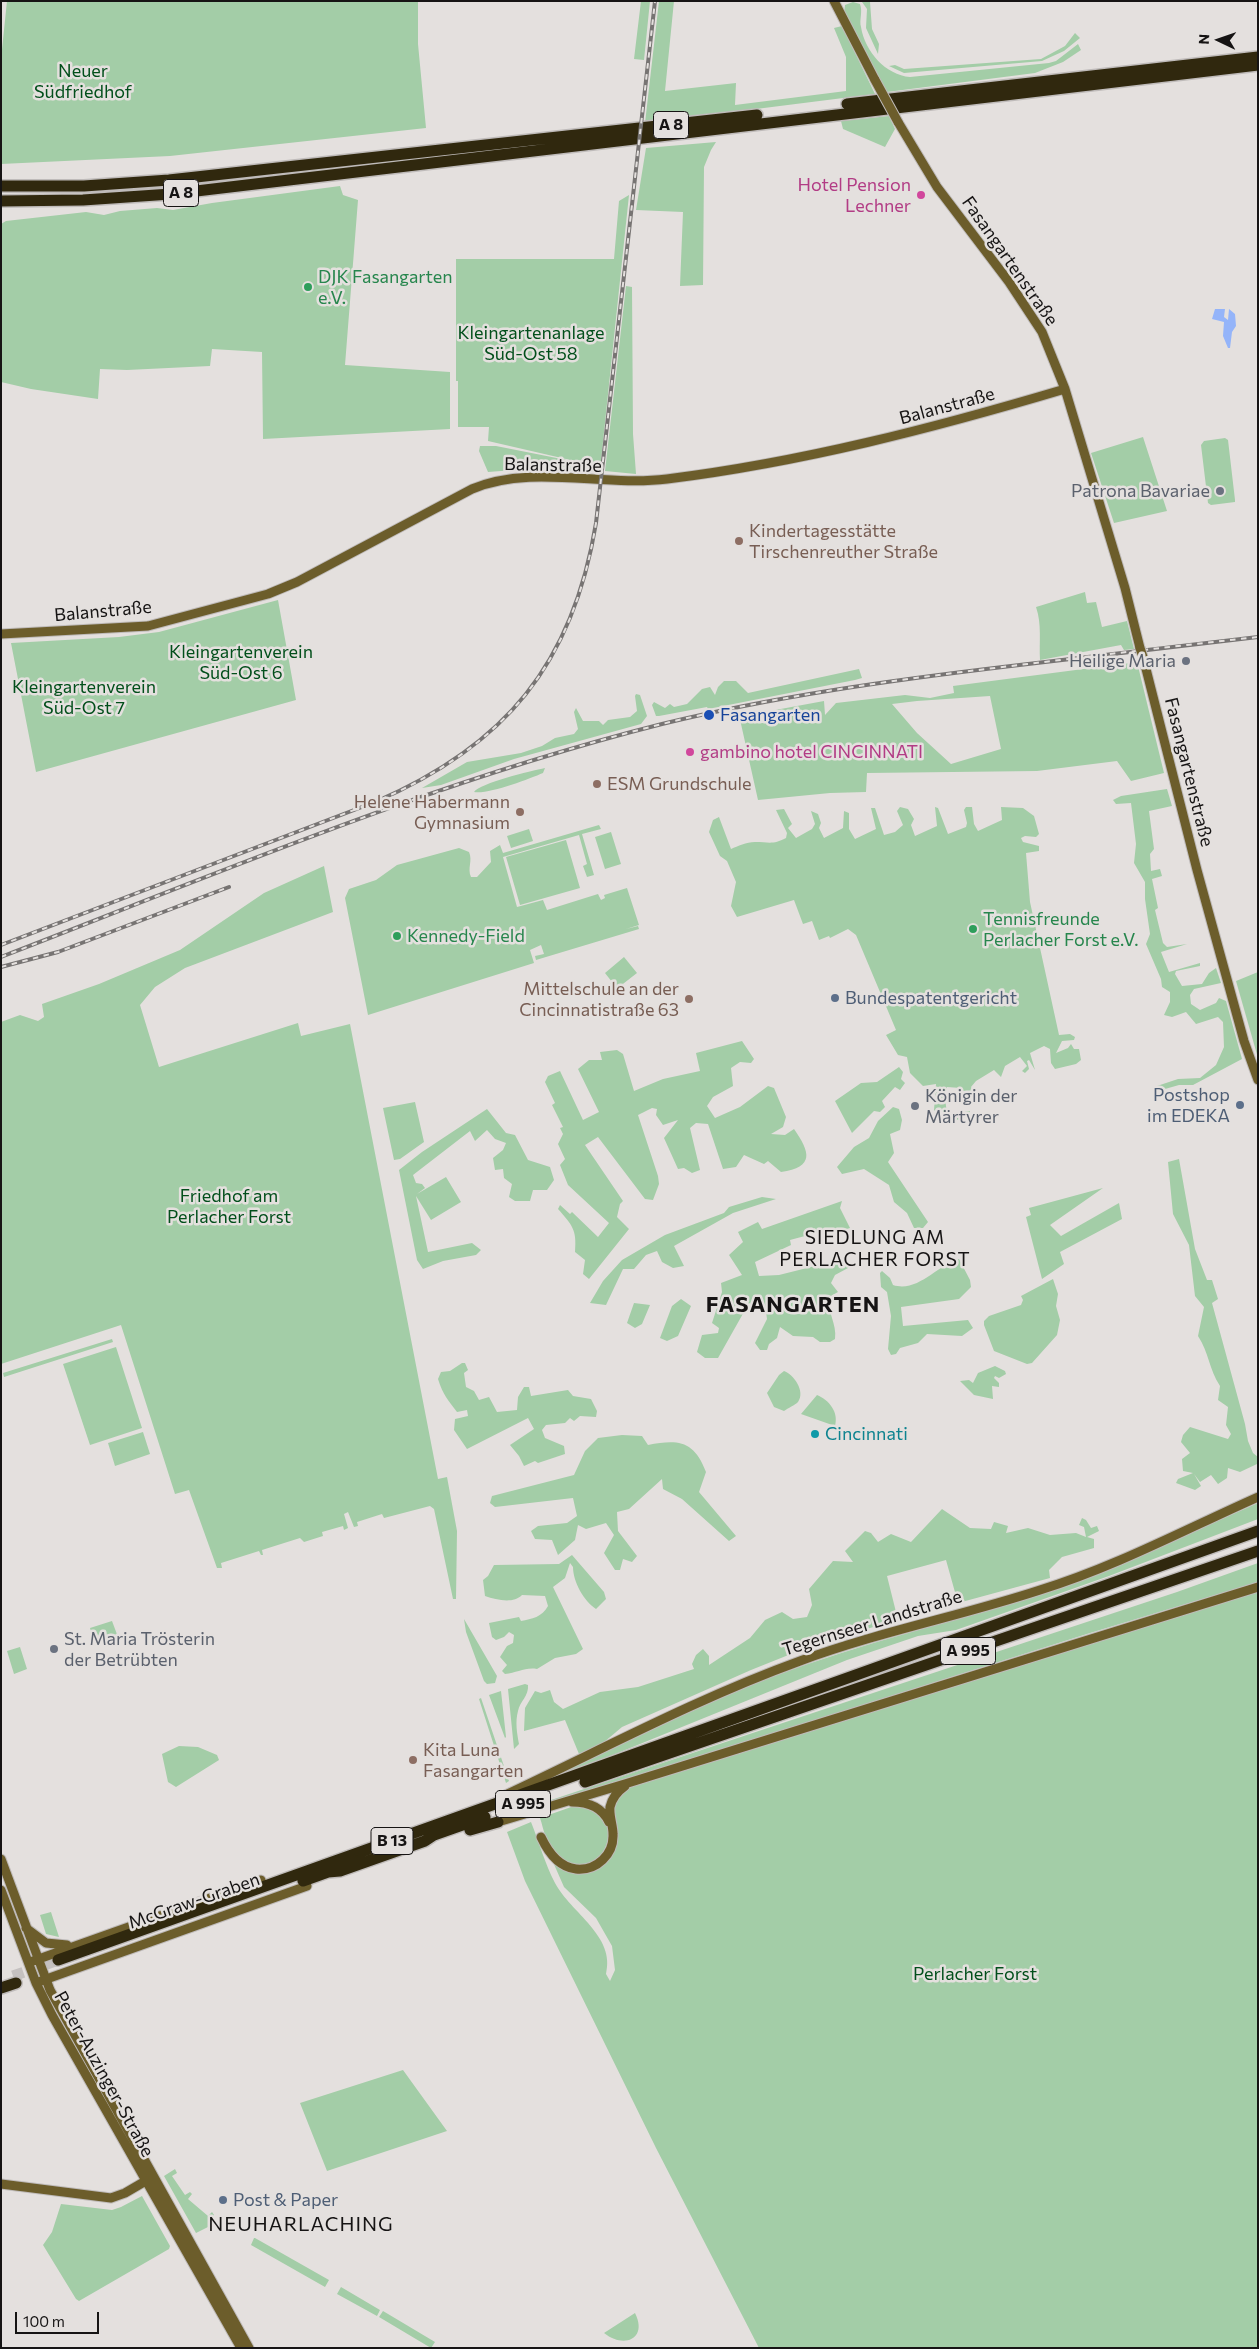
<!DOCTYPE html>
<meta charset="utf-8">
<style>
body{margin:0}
#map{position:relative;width:1259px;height:2349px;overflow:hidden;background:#e4e0de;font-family:Commissioner,sans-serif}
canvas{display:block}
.frame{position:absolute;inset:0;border:2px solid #161414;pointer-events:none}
.north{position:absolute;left:1194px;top:15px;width:50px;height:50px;-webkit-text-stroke:4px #e4e0de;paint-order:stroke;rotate:273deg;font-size:14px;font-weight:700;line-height:20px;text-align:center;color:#161414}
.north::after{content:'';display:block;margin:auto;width:18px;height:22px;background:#161414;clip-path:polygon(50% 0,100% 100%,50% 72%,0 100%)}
.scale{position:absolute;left:15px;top:2312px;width:84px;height:22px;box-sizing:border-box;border:2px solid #161414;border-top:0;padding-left:6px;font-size:15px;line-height:18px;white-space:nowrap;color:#161414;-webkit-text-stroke:4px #e4e0de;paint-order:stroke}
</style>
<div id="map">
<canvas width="1259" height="2349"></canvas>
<div class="frame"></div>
<div class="north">N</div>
<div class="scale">100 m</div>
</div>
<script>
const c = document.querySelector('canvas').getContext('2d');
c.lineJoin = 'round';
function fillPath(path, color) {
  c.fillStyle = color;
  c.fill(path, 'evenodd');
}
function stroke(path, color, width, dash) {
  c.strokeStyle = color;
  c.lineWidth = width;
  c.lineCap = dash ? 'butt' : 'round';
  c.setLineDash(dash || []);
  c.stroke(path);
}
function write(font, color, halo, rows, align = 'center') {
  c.font = font + ' Commissioner,sans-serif';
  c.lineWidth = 5;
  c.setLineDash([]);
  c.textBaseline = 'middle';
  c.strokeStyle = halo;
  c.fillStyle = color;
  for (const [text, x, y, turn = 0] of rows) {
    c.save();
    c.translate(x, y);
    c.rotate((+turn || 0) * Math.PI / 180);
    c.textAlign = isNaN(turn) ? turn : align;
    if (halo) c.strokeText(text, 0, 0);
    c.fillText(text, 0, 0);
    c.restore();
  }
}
const green = new Path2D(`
 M7,1h411v43l8,84 -256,28 -169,8v-105z
 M641,1h9l-6,59 -10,-1z
 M659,1h15l-9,90 71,-8 -1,22 111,-14v-34l-12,-29 8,-2 33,68 -230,29z
 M853,2l7,2c3,8 -1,16 1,23 4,25 25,48 49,50l139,-14 7,-2 22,-17 3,6 -18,12 -28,11 -148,19 -43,-78 1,-9z
 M862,2h8l2,27 7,15 -1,10 -12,-26 1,-19z
 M1075,33l5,5 -16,13 -22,10 -138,12 -15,-7 6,-1 9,4 137,-10 24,-13z
 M889,116l6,13 -10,18 -42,-18 -2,-8z
 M716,142l-5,8 -7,17 -1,118 -23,1 3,-74 -47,-2 10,-62z
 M340,186l3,9 15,5 -13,165 105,7v57l-187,10 -1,-87 -50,-3 -2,17 -83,4 -27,-1 -2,30 -67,-10 -30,-7v-158l5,-3 80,-9 18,3 16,-4 37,-3 16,2 39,-7z
 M629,195l-29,275 -23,1 -50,-4v2l-39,3 -9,-21 1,-5h16l96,19 -104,-24 1,-14h-31v-46h-2v-122h158l5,-58z
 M626,286l6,1 1,147 3,40 -31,-3z
 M1143,437l24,74 -53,12 -23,-70z
 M1225,438l3,2 7,60v2l-24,3 -3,-2 -7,-58 3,-4z
 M1085,592l2,11 9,-1 6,25 25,-6 7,28 -10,1 -3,-5 -81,15c-1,-18 2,-36 -4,-53z
 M278,600l18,100 -260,72 -25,-129 108,-6 40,-5z
 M1137,662l27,111 -33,8 -14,-20 -80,10 -170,2 -1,19 -36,1 -72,7 -19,-85 19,-4 1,2 65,-12 1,14 11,-12 69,-8 25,3 24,-5 -1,-7zM990,696l11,53 -50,15 -34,-31 -25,-29 25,-3z
 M859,669l3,9 -7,2 -147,29 -1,-2 -48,9h-3l-4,-11 2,-3 11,6 5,-4 4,3 13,-3 15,-15 8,-2 5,8 3,-8 6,-6h12l12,12z
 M636,694l4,1 7,21 -6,8 -127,35 -73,26 -19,3 45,-26 54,-9 21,-7 13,-8 19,-4 4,-5 -4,-17 2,-4 7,13h16l4,4 5,-5 22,-3 7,-6 -2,-15z
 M545,768l-2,5c-14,6 -56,22 -69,19 6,-9 57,-21 71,-24z
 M1167,789l5,17 -23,5 5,38 -4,5 1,17 9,-2 2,7 -10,3 6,29 -3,2 8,33 4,4 20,-3 -26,8 8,20 31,-9v3l-24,5 -1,3 7,12 20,-2 7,-11 7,-5 5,15 -27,6 -4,6 1,9 9,6 16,-7 3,-5 7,3 16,58 -49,26h-14l-21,6 -1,-5 21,-7 22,-1 16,-13 8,-18 -1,-25 -5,-5 -22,7 -10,-12 -14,5 -8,-2 6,-13v-10l-8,-5 -1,-8 -15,-35 4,-10 -5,-35v-17l-11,-19 2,-19 -5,-41 -15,1 -3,-4 8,-4z
 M900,807l8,2 6,10 -3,6 4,11 22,-10 -2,-19 3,1 10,26 18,-7 1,-4 -3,-13 2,-3h6l2,17 4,7 24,-11 -1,-13 22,1 11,8 5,18 -3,3 -11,-1 -4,2 2,4 16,4v5l-13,2 4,49 29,133 11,-1 5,3 -1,3 -12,1 -6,12 12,-5 3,-4 3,5h5l2,11 -5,4 -21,5 -4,-6 -1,-14 -6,-3 -14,7 5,17 -6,-10 -2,1 2,8 -4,4 -3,-2 5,-5 -7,-9 -15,9 -4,11 -7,-7 -18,11 -5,6 5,10 4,-2 1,3 -8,3 -12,-13 -14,-1 -2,11 2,16 23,-3 -1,5c-14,6 -24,6 -35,-6l2,-26 -13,2 -13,-13 -3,-16 -9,-2 -12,-20 10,-5 -40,-95 -8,-6 -18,9 -1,-2 -10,4 -7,-19 -9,3 -9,-24 -57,17 -6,-11 5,-24 -9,-21 -7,-5 -11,-24 4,-12 6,-3 12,32c7,-3 15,-7 24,-7 14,0 18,3 31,-4l1,-5 -11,-23 8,-1 8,15 -4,4 8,10 16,-9 3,-5 -4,-13 7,3 3,9 -2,5 5,10 19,-10 1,-17 5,2v16l6,10 21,-10 -5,-21h4l9,27 11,-3 8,-7 -6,-14z
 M599,825l2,4 -19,5 12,41 -7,2 -4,-11 4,-2 -8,-29 -76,22 14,50 26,-7 4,10 51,-16 3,6 4,-2 -1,-3 23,-7 12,37 -13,4 12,-3 1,3 -103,31 -1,-4 9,-2 -3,-9 -11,5 4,13 -166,52 -23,-117 4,-9 27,-9 21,-15 62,-17 10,4c4,9 -2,16 2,25h6l14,-15 -1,-11 10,-6 3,8z
 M529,829l4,12 -22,7 -4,-12z
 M611,832l10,32 -16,5 -10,-32z
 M566,840l14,48 -60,17 -14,-48z
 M324,866l9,46 -148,56 -30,19 -15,18 19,62 139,-44 3,13 49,-12 88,455 9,-2 10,54 -1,68h-3l-19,-90 -4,-3 -46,12 -2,-4 -25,8 1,4 -4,1 -6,-15 -4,2 4,14 -4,2 -1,-4 -21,6 1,4 -19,6 -4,-4 -38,12 1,5h-2l-2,-4 -38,12 1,5h-5l-28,-78 -14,4 -54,-169 -120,39v-342l19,-7 18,6 6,-4 -2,-13 57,-20 81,-34 84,-57z
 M624,957l13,16 -27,21 -5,-6 7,-6 -7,-9z
 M1258,972v86l-22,-77z
 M742,1041l12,18 -3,4 -11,-1 -9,6 2,18 -20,11 -6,9 8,12 25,-11 28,-21 6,2 12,29 -3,10 -12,7 14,1 9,-6c16,23 21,38 -13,43l-13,-11 -4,3 -20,-9 -8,12 -13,2 -15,-45 -12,-1 -6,5 10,42 -8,3 -8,-5 -6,1 -14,-31 14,-18 -15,5 -7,-10 1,-6 -5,-1 -14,7 20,61 1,8 -6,16 -8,-1 -47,-62 -13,8 38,56 -3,3 -3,13 12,12 -40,50 -6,-5 2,-14 -10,-8c2,-23 -3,-27 -17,-43l2,-4 10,9 2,-2 26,25 11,-14 -41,-38 -8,-20 5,-6 -7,-15 5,-10 -3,-6 3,-1 -11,-22 3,-2 -10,-21 3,-6 12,-5 23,49 16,-8 -21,-43 11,-9h13l-2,-8 17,-2 6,4 11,37 29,-12 37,-8 -4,-18z
 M899,1067l4,5 -2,7 4,4 -5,7 -5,-3 -13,14 3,6 -5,5 -6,-1 -22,22 -17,-32 26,-18 16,-1z
 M415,1102l9,40 -24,17 -6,1 -11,-52z
 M893,1107l6,2 3,11 -2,10 -10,4 4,19 -6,9 40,60 -5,6h-9l-7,-15 -13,-11 -5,-17 -25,-16 -22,5 -5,-7 17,-20 15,-9 9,-17z
 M487,1109l19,24 9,2 13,25 22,7 4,13 -7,10h-14l-3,11h-15l-6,-4 3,-13 -8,-6 -1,-9 -8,1 -2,-12 10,-8 3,-7 -11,-4 -8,-9 -12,11 -5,-10 -57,44 3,8 6,1 3,4 -8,6 29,-17 15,25 -30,18 -15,-24 12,56 44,-9 9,7 -5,5 -33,6 -20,8 -6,-9 -18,-90 23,-18z
 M1179,1159l16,90 12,31h5l6,19 -6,4 33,121 3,17 5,12 5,4 -1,7 -17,8 -12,-4 -1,10 -9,6 -7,-9 -11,7 -6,-8 7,12 -6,4 -19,-7 2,-4 15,-6 -10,-2 -1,-12 8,-6 -9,-11 2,-7 7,-8 38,12 3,-5 -5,-9 2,-18 -10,-7 2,-14c-11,-17 -11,-33 -22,-50l6,-29 -9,-11 -6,-51 -16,-31 -5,-52z
 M1103,1188l-53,37 11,11 58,-33 3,16 -62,33 4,12 -22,15 -16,-62 5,-2 -2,-7z
 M762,1197l14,2 -43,14 -59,33 10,20 -11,2 -11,-6 -5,-11 -11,4 -12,14h-11l-17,36 -16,-2 13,-22 19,-21 43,-25 59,-22 5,-6z
 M842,1201l-2,7 10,20 -17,5 -2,-4 -41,11 1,5 -36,17 4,14 20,-1 68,-17 1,10 -13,7 -4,8 7,9 -9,5c-2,16 8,26 6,42l-5,3h-10l-7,-5 -20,-1 -13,-9 -3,11 -8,6 -2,6h-7l-5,-7 12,-24 -1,-7 -17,-9 -31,55h-13l-8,-6 5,-17 16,-2 1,-5 -7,-5 10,-31 -1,-9 21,-8 -13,-20 14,-13 -5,-10 20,-10 4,7z
 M959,1259l11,21 1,7 -12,12 -58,8 2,19 65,-6 5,8 -11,8 -35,-2 -9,9 -18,5 -4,6 -5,1 -3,-6 3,-33 -4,-24 -6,-5 -1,-14 2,-2 8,7 3,7c25,8 44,-20 66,-26z
 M1053,1279l5,15 -2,12 4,14 -3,15 -25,28 -5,1 -33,-13 -10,-26v-4l5,-5 32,-11 2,-5 -2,-4z
 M681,1299l10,7 -13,30 -11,5 -7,-3 12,-32z
 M634,1303l16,2 -8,19 -7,4 -8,-5z
 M112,1339l1,3 -109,35 -1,-4z
 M116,1347l26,81 -52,17 -27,-81z
 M462,1363h3l3,7 -4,3 2,14 8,4 5,9 10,-3 8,15 20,-2 1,-13 6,-10h5l2,9 37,-6 5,6 18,3 6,12 -1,6 -16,-1 -6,5 -4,-3 -5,5 -19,2 -4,5 3,8 19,8 1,8 -27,9 -3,-2 -11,5 -5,-10 -9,-11 24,-16 -6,-11 -61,31 -13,-19 1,-11 13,-3 -1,-6 -10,2c-9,-12 -14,-17 -19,-33l3,-7 9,-1z
 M995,1366l10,5 1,3 -7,4 -4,-2 -1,2 5,5v4l-7,-1 1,13 -19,-4 -14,-14 9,-1 4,3 5,-10z
 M784,1371c9,3 22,20 14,31 -3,3 -10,6 -14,9l-10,-4 -7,-14 12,-18z
 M817,1395c12,5 22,17 18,31l-34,-12z
 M143,1432l7,22 -35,12 -7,-23z
 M622,1435l20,1 6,9c31,-6 46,-4 58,27l-7,20 37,44 -7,5 -47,-42 -19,-10 -1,-10 -33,30 -12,3 1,19 19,25 -5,6 -9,-3 -3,11h-5l-11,-17 10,-18 -8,-12 -20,6 -8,-4 -3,15 -17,15 -6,-15 -17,-1 -4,-8 7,-5 29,-3 10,-7 -4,-18 -78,9 -5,-4 2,-7 82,-21 11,-24 13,-13z
 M1258,1503v16l-149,57 -153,54 -38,6 -71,24 -345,140c91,-41 179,-89 272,-124 88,-33 180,-54 269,-84 73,-25 144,-58 215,-89z
 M942,1509l28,19 21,1 3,-7 14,4 -2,7 22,-5 22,7 26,-2 10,4 -2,-10 -5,-2 3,-7 4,2 5,8 6,-2 2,5 -12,6 7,2v9l-32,9 -13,13 1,8 -92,25 -12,-43 -59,16 11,44 -77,22 -70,28 -129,57 -19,16 -24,11 -14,-34 -41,11 1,-23 10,-17 6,2 9,-3 4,12 9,7 37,-17 38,-5 56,-18 -2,-5 4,-9 7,-6 6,7v9l41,-27 15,-18 17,-8 11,7 14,-2 5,-12 -3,-16 24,-28 20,1 -8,-11 20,-20 6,2 7,9 13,-8 20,8z
 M572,1555l32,37 2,7 -10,10c-12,-8 -23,-27 -23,-42l-3,-4 -5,15 -12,9 30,62 -7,5 -21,4 -18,11c-12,-2 -20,4 -32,5l-3,-3 5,-6 -7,-8 7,-11 6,-3 1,-8 -5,-3 -5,5 -8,3 -4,-3 -3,-14 30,-6 2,4c11,-2 21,-4 27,-15l-3,-10 -23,-1c-9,9 -25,5 -37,1l-2,-16 5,-4 6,-11 65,-1z
 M1258,1563v19l-168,51 -556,176 -1,-3 644,-214z
 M1258,1591v757h-499l-103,-200 -131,-267 -18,-49 24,-10c8,20 14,42 24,61 16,30 61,53 51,91l4,7 5,-11 -3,-24 -16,-28 -32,-31 -11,-25c5,3 11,8 17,10 23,8 49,-14 47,-38 0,-11 -6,-20 -2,-31 3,-8 10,-12 16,-16z
 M464,1619l33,57 -2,7 -8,1 -3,-3 -18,-49z
 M112,1621l6,16 -23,7 -5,-16z
 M20,1647l7,22 -13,5 -7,-23z
 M525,1684l3,1c1,11 -8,16 -10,26 -3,11 -1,22 1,33l-5,5 -6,-60z
 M501,1691l5,46 -1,1 -16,-43z
 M481,1698l28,83 -3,2 -27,-84z
 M179,1746l19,1 19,8 2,5 -43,27 -8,-5 -6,-28z
 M574,1806c66,3 24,92 -19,48 -9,-9 -11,-24 -15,-36z
 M51,1912l8,25 -13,-3 -6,-19z
 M403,2070l44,61 -120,40 -27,-68z
 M175,2169l2,4 -5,3 13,19 5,-3 2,2 -4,5 20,17 4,-4 2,3 -2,10 -16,8 -32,-57z
 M142,2196l28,50 -1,3 -90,52 -3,-2 -33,-54 9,-13 9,-28 51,6 9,-3z
 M254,2238h1l74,42 -4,7 -74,-42z
 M341,2287l39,23 -3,6 -40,-22z
 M383,2311l52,31 -4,6 -52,-31z
 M635,2313c13,26 -11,36 -31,20z`);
const water = new Path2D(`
 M1215,309h10l-1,8 4,3 1,-11 6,5 1,12 -4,6 -2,16h-2l-5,-12 1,-14 -12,-3z`);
const highwayTunnel = new Path2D(`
 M13,1976l45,-16`);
const secondary = new Path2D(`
 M834,1l41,79
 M898,122l39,65 72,95 33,50 23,57 60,199 15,60
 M1,634l147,-8 120,-32 29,-12 175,-93c60,-25 130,-2 195,-10 136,-17 267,-51 398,-90
 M1143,657l54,213 47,171 14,39
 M503,1796c98,-46 195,-98 297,-135 78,-29 161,-45 240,-71 75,-23 146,-61 218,-93
 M572,1802c16,0 30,5 37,20
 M498,1822l130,-39 630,-196
 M541,1837c7,15 17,30 35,32 21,2 38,-15 37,-35 0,-9 -4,-18 -3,-27 2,-9 8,-16 15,-21
 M1,1859l49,131 199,358
 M1,1890l35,93 16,32 189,333
 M26,1928l20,15 21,2
 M33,1961l228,-81
 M41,1981l266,-95
 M1,2184l110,14 14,-5 24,-14`);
const highway = new Path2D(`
 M847,104l411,-47
 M1,186h83l85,-6 588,-65
 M1,201l82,-1 88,-6 1087,-129
 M585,1782l673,-231
 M470,1830l28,-8
 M303,1881l25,-9 12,-1 85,-30 9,-6 51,-18
 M58,1960c400,-142 800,-286 1200,-429
 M1,1988l15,-5`);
const rail = new Path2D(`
 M1,945l374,-143c130,-56 198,-138 221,-279l59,-522
 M1,957c218,-84 434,-176 661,-233 115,-28 231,-44 349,-58 82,-10 164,-20 247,-29
 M1,967l57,-15 171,-65`);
const secondaryBridge = new Path2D(`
 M875,80l23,42
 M1140,648l3,9`);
const markers = [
 [921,195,5,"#d1479c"],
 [308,287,5,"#2e9e5b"],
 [1220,491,5,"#6b7280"],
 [739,541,5,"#8d6e63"],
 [1186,661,5,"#6b7280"],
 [709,715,6,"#1a4fb4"],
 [690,752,5,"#d1479c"],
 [597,784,5,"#8d6e63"],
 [520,812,5,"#8d6e63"],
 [973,929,5,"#2e9e5b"],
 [397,936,5,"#2e9e5b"],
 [835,998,5,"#5c6f8a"],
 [689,999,5,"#8d6e63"],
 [1240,1105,5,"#5c6f8a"],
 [915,1106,5,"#6b7280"],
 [815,1434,5,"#0f9aa8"],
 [54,1649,5,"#6b7280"],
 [413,1760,5,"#8d6e63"],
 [223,2200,5,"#5c6f8a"]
];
const shields = [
 [671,125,35],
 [181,193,35],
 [968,1651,55],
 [523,1804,55],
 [392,1841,42]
];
const shieldNames = [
 ["A 8",671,125],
 ["A 8",181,193],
 ["A 995",968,1651],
 ["A 995",523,1804],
 ["B 13",392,1841]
];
const parkNames = [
 ["Neuer",83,71],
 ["Südfriedhof",83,92],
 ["Kleingartenanlage",531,333],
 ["Süd-Ost 58",531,354],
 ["Kleingartenverein",241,652],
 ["Süd-Ost 6",241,673],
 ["Kleingartenverein",84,687],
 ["Süd-Ost 7",84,708],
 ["Friedhof am",229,1196],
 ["Perlacher Forst",229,1217],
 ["Perlacher Forst",975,1974]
];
const hotelNames = [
 ["Hotel Pension",911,185],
 ["Lechner",911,206],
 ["gambino hotel CINCINNATI",700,752,"left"]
];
const streetNames = [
 ["Fasangartenstraße",1010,261,55],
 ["Balanstraße",947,406,-15],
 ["Balanstraße",553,465,1],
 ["Balanstraße",103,611,-5],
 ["Fasangartenstraße",1189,772,76],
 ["Tegernseer Landstraße",872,1623,-17],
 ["McGraw-Graben",194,1901,-19],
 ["Peter-Auzinger-Straße",104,2074,61]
];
const leisureNames = [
 ["DJK Fasangarten",318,277],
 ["e.V.",318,298],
 ["Tennisfreunde",983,919],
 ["Perlacher Forst e.V.",983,940],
 ["Kennedy-Field",407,936]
];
const worshipNames = [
 ["Patrona Bavariae",1210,491],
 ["Heilige Maria",1176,661],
 ["Königin der",925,1096,"left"],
 ["Märtyrer",925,1117,"left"],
 ["St. Maria Trösterin",64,1639,"left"],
 ["der Betrübten",64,1660,"left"]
];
const educationNames = [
 ["Kindertagesstätte",749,531],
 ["Tirschenreuther Straße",749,552],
 ["ESM Grundschule",607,784],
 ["Helene Habermann",510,802,"right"],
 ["Gymnasium",510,823,"right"],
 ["Mittelschule an der",679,989,"right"],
 ["Cincinnatistraße 63",679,1010,"right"],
 ["Kita Luna",423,1750],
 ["Fasangarten",423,1771]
];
const transitNames = [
 ["Fasangarten",720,715]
];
const serviceNames = [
 ["Bundespatentgericht",845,998],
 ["Postshop",1230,1095,"right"],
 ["im EDEKA",1230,1116,"right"],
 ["Post & Paper",233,2200]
];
const cultureNames = [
 ["Cincinnati",825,1434]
];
const neighbourhoodNames = [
 ["SIEDLUNG AM",875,1238],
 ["PERLACHER FORST",875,1260]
];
const quarterNames = [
 ["NEUHARLACHING",301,2224]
];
const districtNames = [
 ["FASANGARTEN",793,1305]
];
fillPath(green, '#a3cda7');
fillPath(water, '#94b4f9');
stroke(highwayTunnel, '#c5c1c0', 11, [11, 5.5]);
stroke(secondary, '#bfbbba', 11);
stroke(highway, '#bfbbba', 14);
stroke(secondary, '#6c5d2b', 9);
stroke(highway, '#30280e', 11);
stroke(rail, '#777473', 4);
stroke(rail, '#e4e0de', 2, [5.5]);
stroke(secondaryBridge, '#bfbbba', 11, []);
stroke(secondaryBridge, '#6c5d2b', 9);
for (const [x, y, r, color] of markers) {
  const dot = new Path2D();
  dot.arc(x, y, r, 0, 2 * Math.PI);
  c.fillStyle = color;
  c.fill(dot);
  stroke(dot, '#e4e0de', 2);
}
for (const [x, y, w] of shields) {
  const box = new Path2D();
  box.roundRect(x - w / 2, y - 13.5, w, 27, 4);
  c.fillStyle = '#e4e0de';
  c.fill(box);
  stroke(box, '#161414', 1);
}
write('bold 16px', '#161414', null, shieldNames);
write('18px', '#024f1b', '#e4e0de', parkNames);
write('18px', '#b23c85', '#e4e0de', hotelNames, 'right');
write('18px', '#161414', '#e4e0de', streetNames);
write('18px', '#27864d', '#e4e0de', leisureNames, 'left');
write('18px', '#5b616d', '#e4e0de', worshipNames, 'right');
write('18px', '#785e54', '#e4e0de', educationNames, 'left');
write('18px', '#164399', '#e4e0de', transitNames, 'left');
write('18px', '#4e5e75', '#e4e0de', serviceNames, 'left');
write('18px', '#0d838f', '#e4e0de', cultureNames, 'left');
c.letterSpacing = '1px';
write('19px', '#161414', '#e4e0de', neighbourhoodNames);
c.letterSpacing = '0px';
c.letterSpacing = '1px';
write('20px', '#161414', '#e4e0de', quarterNames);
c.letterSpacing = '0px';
c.letterSpacing = '1px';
write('bold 22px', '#161414', '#e4e0de', districtNames);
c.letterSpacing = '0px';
</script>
